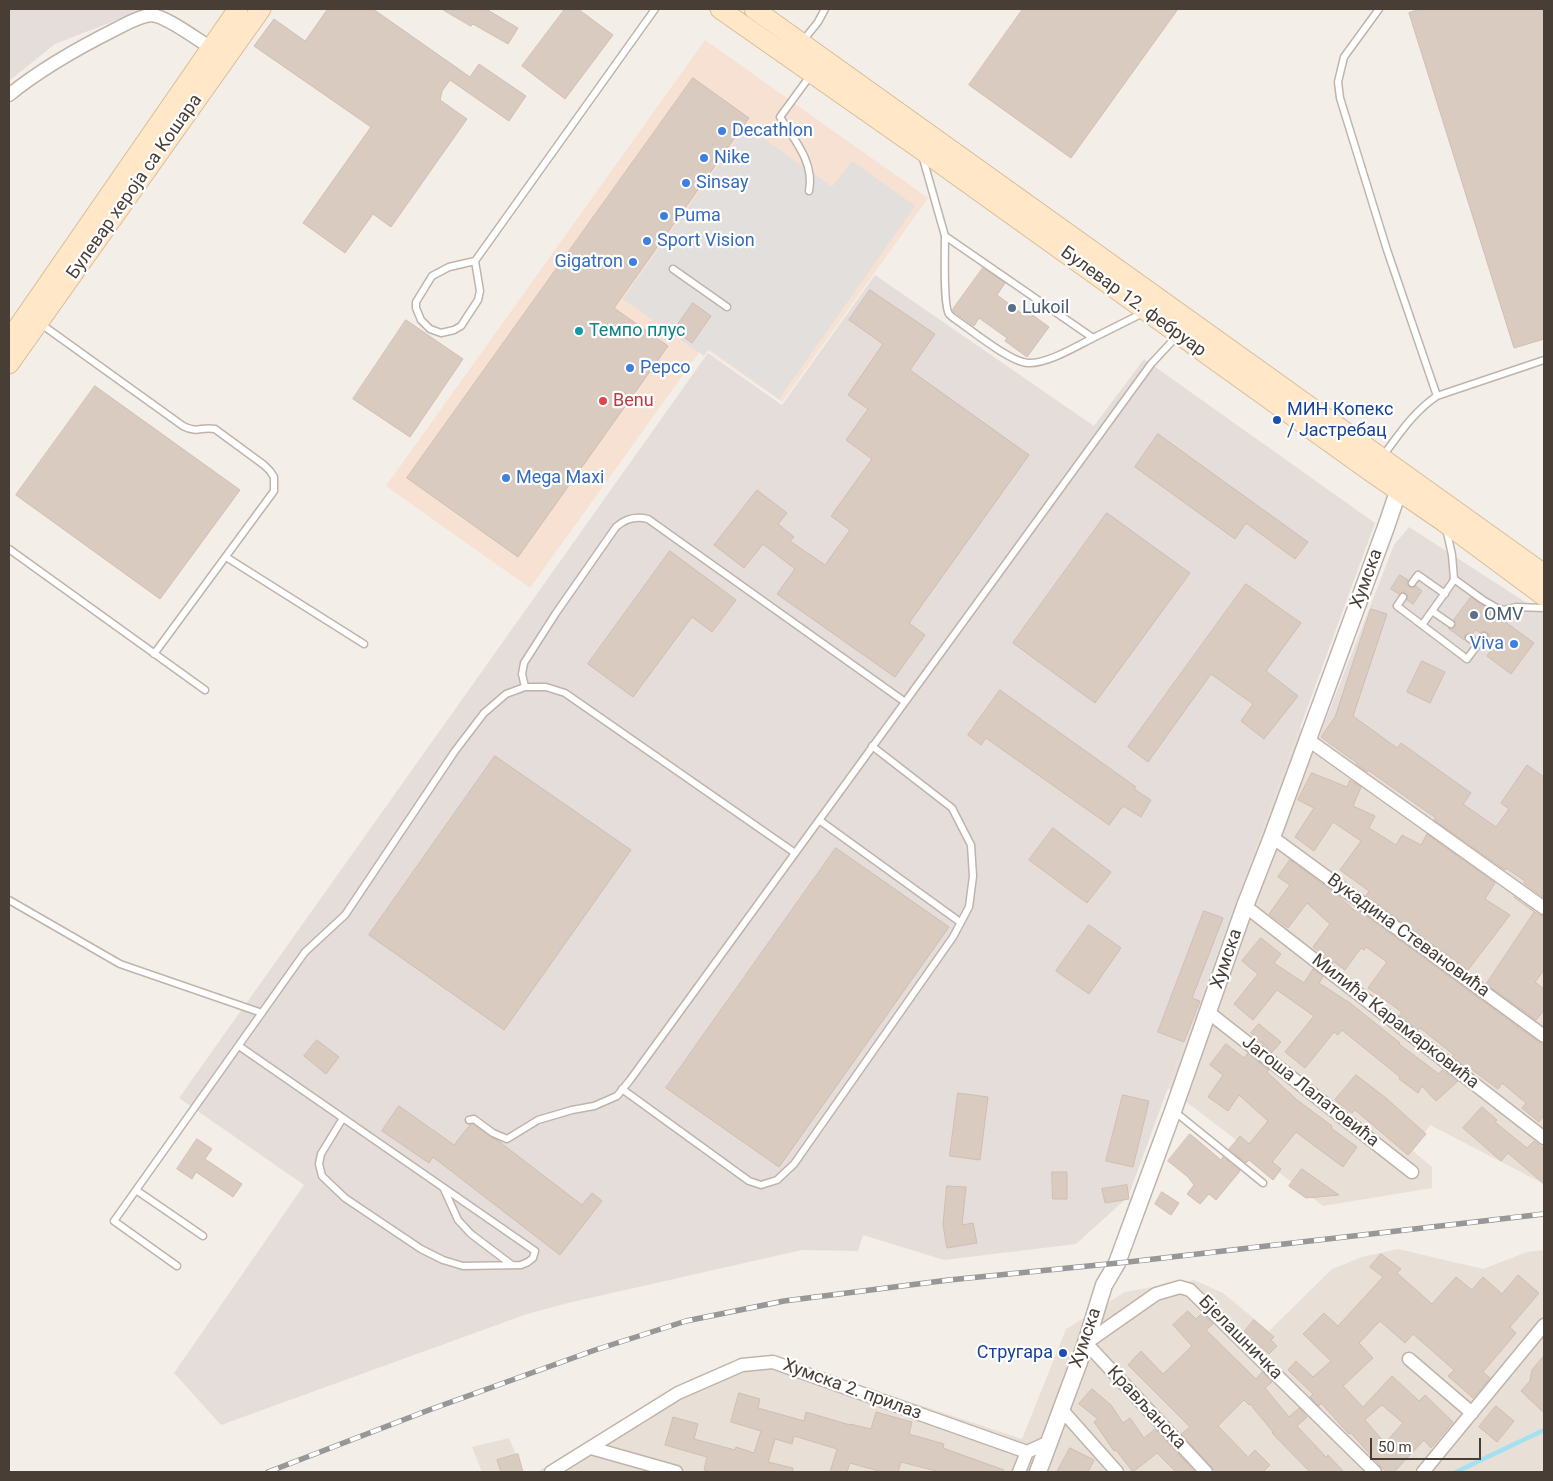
<!DOCTYPE html>
<meta charset="utf-8">
<style>
body{margin:0}
#map{position:relative;width:1553px;height:1481px;overflow:hidden;background:#f4eee8;font-family:Roboto,sans-serif}
canvas{display:block}
.frame{position:absolute;inset:0;border:10px solid #483e36;pointer-events:none}
.scale{position:absolute;left:1370px;top:1438px;width:111px;height:22px;box-sizing:border-box;border:2px solid #483e36;border-top:0;padding-left:6px;font-size:15px;line-height:18px;white-space:nowrap;color:#483e36;-webkit-text-stroke:4px #fff;paint-order:stroke}
</style>
<div id="map">
<canvas width="1553" height="1481"></canvas>
<div class="frame"></div>
<div class="scale">50 m</div>
</div>
<script>
const c = document.querySelector('canvas').getContext('2d');
c.lineJoin = 'round';
function fillPath(path, color) {
  c.fillStyle = color;
  c.fill(path, 'evenodd');
}
function stroke(path, color, width, dash) {
  c.strokeStyle = color;
  c.lineWidth = width;
  c.lineCap = dash ? 'butt' : 'round';
  c.setLineDash(dash || []);
  c.stroke(path);
}
function write(font, color, halo, rows, align = 'center') {
  c.font = font + ' Roboto,sans-serif';
  c.lineWidth = 4.5;
  c.setLineDash([]);
  c.textBaseline = 'middle';
  c.strokeStyle = halo;
  c.fillStyle = color;
  for (const [text, x, y, turn = 0] of rows) {
    c.save();
    c.translate(x, y);
    c.rotate((+turn || 0) * Math.PI / 180);
    c.textAlign = isNaN(turn) ? turn : align;
    if (halo) c.strokeText(text, 0, 0);
    c.fillText(text, 0, 0);
    c.restore();
  }
}
const residential = new Path2D(`
 M1300,728l244,171v285l-114,-59 -17,26 19,16v21l-109,18 -155,-118z
 M1398,1249l85,20 44,-17 17,-2v222h-1007l145,-89 58,-24 29,-4 253,84 44,-110 59,-37 69,-12 29,13 46,38 63,-62 30,-12z
 M509,1438l14,34h-41l-10,-25z`);
const commercial = new Path2D(`
 M705,40l223,158 -146,204 -79,-55 -173,241 -144,-102z`);
const industrial = new Path2D(`
 M9,9h136l-90,35 -46,37z
 M875,275l219,151 50,-67 231,164 -247,674 -52,47 -132,16 -81,-25 -5,16 -56,-1 -230,52 -45,12 -306,111 -47,-52 130,-188 -125,-87 529,-745 74,52z
 M1409,527l135,87v285l-226,-159 76,-195z`);
const parking = new Path2D(`
 M746,126l86,61 20,-26 63,45 -136,193 -70,-50 -5,7 -81,-57z`);
const stream = new Path2D(`
 M1456,1472l88,-42`);
const building = new Path2D(`
 M328,9h45l97,68 9,-13 47,32 -17,25 -59,-41 -8,11 -2,9 27,19 -76,108 -18,-13 -28,39 -42,-30 68,-96 -117,-81 20,-27 31,22z
 M442,9h44l32,19 -10,16 -35,-20 -2,2z
 M565,9h13l35,26 -48,64 -43,-33z
 M1023,9h155l-107,149 -102,-73z
 M1421,9h123v330l-30,9 -105,-335z
 M693,78l56,40 -135,190 54,38 -150,211 -111,-79z
 M983,268l22,15 -8,12 27,20 3,-4 22,16 -22,30 -22,-16 2,-3 -28,-20 -5,8 -21,-15v-2z
 M870,290l65,44 -25,36 119,85 -120,168 16,12 -30,42 -118,-83 18,-25 -32,-25 -19,24 -30,-23 43,-55 30,23 -9,11 16,13 -4,4 35,24 25,-35 -19,-14 41,-57 -26,-19 22,-31 -20,-14 35,-51 -34,-24z
 M693,303l18,13 -19,27 -18,-13z
 M406,320l57,39 -53,78 -57,-38z
 M95,386l145,104 -80,109 -144,-104z
 M1158,434l150,108 -13,17 -49,-36 -11,16 -100,-72z
 M1107,513l83,60 -95,130 -82,-60z
 M670,551l66,49 -24,32 -20,-15 -59,80 -45,-33z
 M1400,575l8,5 -1,4 2,3 4,1 3,-2 6,5 -9,13 -6,-4 1,-3 -2,-4 -3,-1 -4,2 -8,-5z
 M1246,584l55,39 -35,48 32,25 -34,43 -23,-18 12,-17 -42,-30 -63,88 -20,-15z
 M1471,597l63,46 -23,31 -24,-18 8,-12 -7,-5 1,-5 -2,-2 -5,-1 -2,2 -4,-3 -4,4 -3,-1 -4,2 -1,5 -16,-12 3,1 4,-2 1,-3 -2,-4z
 M1371,609l16,5 -34,102 44,32 4,-5 70,50 -8,11 33,23 13,-18 -8,-6 26,-38 17,12v121l-20,-15 1,-2 -19,-13 -1,2 -71,-50 2,-2 -68,-48 -1,2 -11,-8 1,-1 -36,-26 14,-20z
 M1422,661l23,11 -15,31 -23,-11z
 M1000,690l136,97 -2,2 17,11 -10,17 -18,-11 -14,19 -123,-87 -5,7 -13,-10z
 M495,756l136,94 -127,180 -135,-95z
 M1312,773l35,14 3,-7 11,7 -8,19 22,10 -6,12 27,17 6,-10 19,10 6,-11 68,49 -10,16 25,16 -42,55 -102,-74 3,-5 -29,-21 21,-29 -28,-19 -19,29 -19,-14 19,-29 -16,-8z
 M1053,828l58,44 -24,31 -58,-43z
 M836,848l113,79 -170,240 -113,-79z
 M1290,860l49,36 16,15 2,-2 187,137v69l-5,7 -17,-14 4,-5 -24,-20 -4,6 -27,-20 -1,1 -18,-13 2,-2 -34,-27 -2,2 -19,-14 3,-4 -34,-24 19,-26 -21,-15 -2,3 -3,-2 -16,22 -11,-8 -2,2 -19,-17 17,-23 -23,-21 -19,25 -19,-14 21,-29 -12,-8z
 M1514,897l25,18 5,1v54l-9,12 9,7v21l-8,10 -50,-36 48,-72z
 M1204,911l19,7 -31,80 8,3 -16,41 -26,-10z
 M1089,925l32,23 -32,46 -33,-23z
 M1261,938l20,16 -7,9 30,20 9,-14 10,8 -4,6 31,20 50,40 -1,1 40,30 3,-4 16,11 -22,20 -14,-15 -4,7 -19,-14 1,-2 -58,-47 -4,5 -4,-3 -29,36 -20,-16 29,-36 -37,-26 -24,30 -19,-16 24,-30 -16,-13z
 M1259,1024l22,18 -9,10 -21,-19z
 M317,1040l22,17 -13,17 -22,-18z
 M1226,1044l18,14 4,-5 21,17 -2,2 30,28 35,26 -1,2 26,19 -14,20 -47,-35 -24,30 9,7 -8,11 -24,-20 -3,3 -17,-14 11,-13 9,8 19,-23 -29,-26 -11,16 -20,-14 15,-22 -13,-10z
 M1356,1075l30,23 40,36 -18,21 -53,-45 -3,3 -17,-13z
 M958,1093l30,4 -8,63 -30,-4z
 M1123,1095l26,6 -16,66 -27,-6z
 M399,1106l55,39 16,-20 3,-1 17,13 7,3 85,65 10,-12 10,8 -42,54 -127,-98 -4,6 -47,-32z
 M1482,1107l15,13 -2,2 32,26 7,-7 10,8v35l-36,-31 -7,8 -38,-33z
 M1190,1134l31,26 2,-3 17,14 -24,29 -7,-6 -9,10 -13,-10 7,-9 -6,-8 -20,-16z
 M197,1139l15,10 -7,10 37,25 -9,13 -37,-25 -4,7 -15,-10z
 M1302,1169l37,26 -33,3 -17,-12z
 M1052,1172h15v27h-14z
 M1127,1185l2,14 -24,4 -3,-14z
 M947,1186l19,1 -4,38 11,-2 4,20 -30,5 -4,-23z
 M1162,1192l17,11 -8,12 -16,-11z
 M1381,1254l20,15 -4,4 35,31 24,-27 16,13 11,-13 19,17 16,-19 21,18 -29,34 6,6 -33,39 7,6 -17,20 -25,-22 6,-6 -41,-36 -8,9 -25,-22 -21,22 14,15 -30,28 20,21 29,-31 27,25 6,-6 28,27 -22,26 -7,-8 -30,32h-7l-5,-4 -31,-35 -2,1 -28,-31 -2,3 -9,-9 3,-3 -25,-24 8,-9 17,16 18,-16 -28,-27 21,-21 14,13 45,-49 -13,-10zM1382,1405l21,18 -18,20 -20,-23z
 M1188,1311l8,8 6,-6 11,11 -7,6 50,49 6,-7 10,10 -7,6 24,29 10,-9 8,9 -10,9 29,31 2,-2 16,17h-34l-38,-39 1,-1 -23,-28 -1,1 -5,-5 -26,26 30,31 7,-7 15,15 -7,7h-47l-35,-38 9,-7 -62,-62 13,-14 22,23 29,-28 -19,-21z
 M1254,1320l20,17 -3,3 6,6 -8,8 -25,-22z
 M1544,1356v57l-23,-22 9,-10 2,-11z
 M1092,1389l19,16 12,18 7,-5 14,20 11,-9 40,43h-19l-19,-19 -24,19 -17,-22 -2,1 -20,-29 4,-3 -19,-15z
 M739,1393l21,6 -2,9 46,13 2,-9 44,13v-1l21,5 5,-17 36,10 -3,12 35,10 -1,4 61,22 -1,2h-63l-39,-10 -3,10h-16l-32,-9 -3,9h-17l7,-23 -43,-13 -2,8 -17,-5 -7,23 25,6v4h-80l-9,-2 3,-13 -42,-12 8,-28 25,7 -4,15 41,11 1,-3 18,6 7,-22 -30,-9z
 M1496,1406l18,15 -17,21 -18,-15z
 M1070,1448l24,12 -6,12h-31z
 M518,1454l5,18h-22l-4,-12z`);
const service = new Path2D(`
 M1379,9l-35,48 -6,25 2,16 47,152 50,146
 M802,42l16,-20 7,-13
 M922,155l23,81 148,102 50,-25
 M809,191c6,-28 -15,-52 -29,-74l30,-41
 M945,236c0,14 -2,69 4,78 2,2 4,4 6,5 16,11 55,43 73,44 19,1 47,-16 65,-25
 M475,261l5,30 -2,9 -17,26 -7,4 -13,3 -11,-4 -9,-9 -5,-12v-6l16,-26 17,-9 26,-6 180,-252
 M673,269l54,38
 M41,324l142,102c15,8 18,0 32,3l49,36 6,6 4,6v14l-120,163
 M1382,457c16,-21 32,-46 55,-61l107,-36
 M1446,528l6,27 2,24 29,21 14,8 7,2 12,-3 28,1
 M9,549l196,141
 M226,557l138,87
 M1412,583l6,-8 27,19
 M1403,597l-6,9 70,53 17,-23
 M1432,611l19,13
 M1422,625l30,-42 2,-4
 M1469,638l9,6
 M525,687l-3,-13 2,-11 32,-50 60,-86c10,-9 20,-11 32,-8l257,183
 M819,820l141,102
 M9,900l111,64 142,49
 M239,1046l296,205 -2,7 -5,4 -7,3 -58,1 -20,-6 -22,-11 -76,-51 -23,-22 -3,-12 2,-10 22,-36
 M622,1089l127,92 12,4 16,-5 17,-16 159,-227 16,-30 4,-31 -2,-31 -19,-37 -80,-62
 M1174,1111l89,72
 M469,1120l5,-1 19,14 14,6 31,-19 34,-10 22,-4 23,-10 13,-16 521,-716 26,-28
 M444,1189l14,31 13,14 41,31
 M136,1190l67,46
 M177,1266l-63,-45 191,-269 40,-37 110,-164 29,-38 22,-19 19,-7h21l19,6 230,160`);
const minor = new Path2D(`
 M9,95c33,-27 69,-47 107,-66 10,-5 23,-13 35,-14 14,0 47,25 60,33
 M1307,739l237,169
 M1272,837l272,199
 M1245,906l299,232
 M1208,1012l204,160
 M1409,1359l63,54
 M1061,1409l56,63
 M591,1448l85,24
 M551,1472l127,-79 64,-28 31,-3 254,90
 M1019,1472l8,-20 22,-10
 M1206,1472l-120,-129 70,-49 24,-7 10,3 185,182
 M1423,1472l121,-147`);
const tertiary = new Path2D(`
 M1038,1472l48,-129 18,-58 13,-22 56,-152 72,-205 27,-69 114,-310 16,-47`);
const secondary = new Path2D(`
 M720,9l200,140 451,323 73,50 100,74
 M754,9l790,565
 M9,340l229,-331
 M9,364l252,-355`);
const rail = new Path2D(`
 M268,1472l161,-62 166,-60 91,-29 98,-20 165,-21 179,-18 416,-48`);
const markers = [
 [722,131,5,"#3f7fe0"],
 [704,158,5,"#3f7fe0"],
 [686,183,5,"#3f7fe0"],
 [664,216,5,"#3f7fe0"],
 [647,241,5,"#3f7fe0"],
 [633,262,5,"#3f7fe0"],
 [1012,308,5,"#5c6f8a"],
 [579,331,5,"#0f9aa8"],
 [630,368,5,"#3f7fe0"],
 [603,401,5,"#e0444e"],
 [1277,420,5,"#1a4fb4"],
 [506,478,5,"#3f7fe0"],
 [1474,615,5,"#5c6f8a"],
 [1514,644,5,"#3f7fe0"],
 [1063,1353,5,"#1a4fb4"]
];
const shopNames = [
 ["Decathlon",732,131],
 ["Nike",714,158],
 ["Sinsay",696,183],
 ["Puma",674,216],
 ["Sport Vision",657,241],
 ["Gigatron",623,262,"right"],
 ["Pepco",640,368],
 ["Mega Maxi",516,478],
 ["Viva",1504,644,"right"]
];
const streetNames = [
 ["Булевар хероја са Кошара",135,187,-55],
 ["Булевар 12. фебруар",1133,302,36],
 ["Хумска",1367,579,-70],
 ["Вукадина Стевановића",1408,936,36],
 ["Хумска",1227,959,-71],
 ["Милића Карамарковића",1395,1022,38],
 ["Јагоша Лалатовића",1310,1092,38],
 ["Хумска",1086,1338,-71],
 ["Бјелашничка",1240,1338,45],
 ["Хумска 2. прилаз",852,1390,20],
 ["Крављанска",1146,1408,47]
];
const serviceNames = [
 ["Lukoil",1022,308],
 ["OMV",1484,615]
];
const cultureNames = [
 ["Темпо плус",589,331]
];
const healthNames = [
 ["Benu",613,401]
];
const transitNames = [
 ["МИН Копекс",1287,410],
 ["/ Јастребац",1287,431],
 ["Стругара",1053,1353,"right"]
];
fillPath(residential, '#e8dfd6');
fillPath(commercial, '#f6e1d3');
fillPath(industrial, '#e4ddd9');
fillPath(parking, '#e2dfdd');
stroke(stream, '#a3e0f2', 4.5);
fillPath(building, '#d9cbc0');
stroke(building, '#d1beb0', 1);
stroke(service, '#c0b4aa', 9);
stroke(minor, '#c0b4aa', 15);
stroke(tertiary, '#c0b4aa', 19);
stroke(secondary, '#d8bc99', 21);
stroke(service, '#fff', 6);
stroke(minor, '#fff', 12);
stroke(tertiary, '#fff', 16);
stroke(secondary, '#ffe7c7', 19);
stroke(rail, '#979797', 5.5);
stroke(rail, '#fff', 4, [11]);
for (const [x, y, r, color] of markers) {
  const dot = new Path2D();
  dot.arc(x, y, r, 0, 2 * Math.PI);
  c.fillStyle = color;
  c.fill(dot);
  stroke(dot, '#fff', 2);
}
write('18px', '#366cbe', '#fff', shopNames, 'left');
write('18px', '#483e36', '#fff', streetNames);
write('18px', '#4e5e75', '#fff', serviceNames, 'left');
write('18px', '#0d838f', '#fff', cultureNames, 'left');
write('18px', '#be3a42', '#fff', healthNames, 'left');
write('18px', '#164399', '#fff', transitNames, 'left');
</script>
